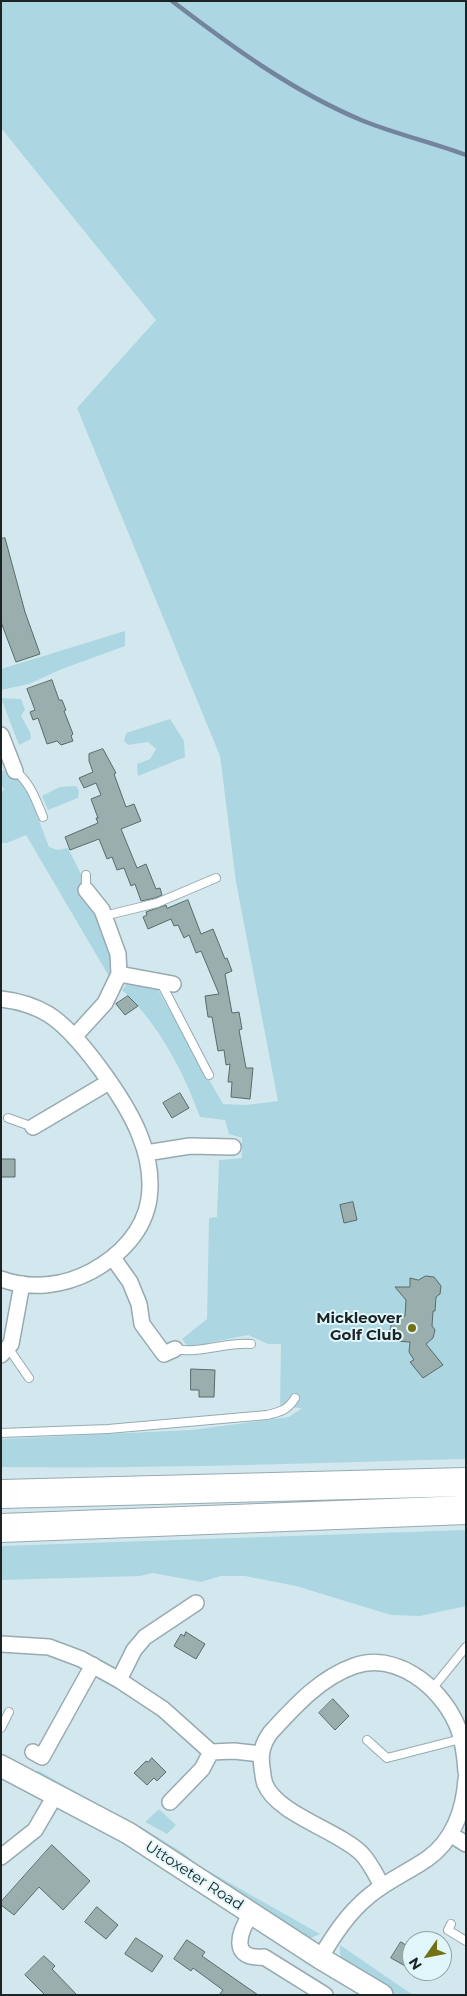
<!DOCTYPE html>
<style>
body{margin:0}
#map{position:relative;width:467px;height:1996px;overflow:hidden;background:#d3e8ee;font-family:Montserrat,sans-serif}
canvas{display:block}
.frame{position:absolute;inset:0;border:2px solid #1b2325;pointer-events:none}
.north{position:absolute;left:402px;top:1931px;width:50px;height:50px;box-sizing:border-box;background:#e0f6fb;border:1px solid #91a2a5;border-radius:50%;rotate:237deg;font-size:14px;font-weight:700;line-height:20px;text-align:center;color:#1b2325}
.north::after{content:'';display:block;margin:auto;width:18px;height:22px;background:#737113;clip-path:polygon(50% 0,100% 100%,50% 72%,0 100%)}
</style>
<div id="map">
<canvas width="467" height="1996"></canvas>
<div class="frame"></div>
<div class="north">N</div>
</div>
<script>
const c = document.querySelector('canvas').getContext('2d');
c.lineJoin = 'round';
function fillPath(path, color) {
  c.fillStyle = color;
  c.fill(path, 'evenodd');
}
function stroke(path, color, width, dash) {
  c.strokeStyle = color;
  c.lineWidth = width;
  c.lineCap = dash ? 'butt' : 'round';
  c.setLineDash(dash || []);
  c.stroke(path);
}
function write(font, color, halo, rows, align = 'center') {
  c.font = font + ' Montserrat,sans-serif';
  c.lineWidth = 4;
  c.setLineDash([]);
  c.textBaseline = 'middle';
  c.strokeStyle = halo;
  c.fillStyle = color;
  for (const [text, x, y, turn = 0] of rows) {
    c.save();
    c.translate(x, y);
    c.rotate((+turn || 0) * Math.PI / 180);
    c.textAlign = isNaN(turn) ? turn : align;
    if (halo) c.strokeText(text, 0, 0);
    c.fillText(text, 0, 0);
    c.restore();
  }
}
const green = new Path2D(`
 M1,1h465v1458c-155,4 -310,10 -465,8v-28l191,-9 97,-13 13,-9 -22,-1 1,-63h-13l-20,-9 -60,12 -6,-8 25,-20 2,-101 8,-1 2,-57 23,-2v-20l-13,-4 -4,-14 -25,-3c-17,-46 -41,-93 -78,-127l6,-7h17l13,7 65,114 23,1 32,-4 -42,-219 -16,-126 -143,-348 79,-88 -155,-192z
 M125,631v15l-63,23 -33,15 -28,6v-21z
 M1,698l20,1 4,11 -4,6 9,16 1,7 -12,6z
 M170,719l14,22 1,16 -47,19 -1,-12 13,-5 6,-10 -8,-7 -20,3 -4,-4 2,-8z
 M6,770l7,2 11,9 25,66 9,3 10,-2 15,30v4l-6,4 2,5 17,25 18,45 -4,17 -84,-143 -19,8h-6v-51l3,-2 -3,-7v-12z
 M76,786l3,5 -1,7 -30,12 -6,-14 18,-9z
 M466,1530v76l-46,10 -29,-1 -95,-29 -51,-10h-24l-20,6 -48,-9 -13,3 -139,4v-34z
 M30,1771h9l94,53z
 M159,1809l17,16 -9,9 -22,-12z
 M140,1826l43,27 15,12 122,69 -11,5 -173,-108z
 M340,1945l70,48 5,2h-19l-51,-31 -5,-10z`);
const stream = new Path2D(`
 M172,1c59,45 120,90 189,119 34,14 70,22 105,35`);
const building = new Path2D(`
 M5,538l20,74 15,42 -24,8 -15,-40v-83z
 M52,680l7,20h3l4,10 -2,1 9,23 -2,2 2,5 -12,4 -4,-4 -10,3 -9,-26 -5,2 -3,-8 5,-2 -8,-21z
 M103,749l13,24 -2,1 12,33 8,-3 7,17 -20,8 16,39 9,-4 10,25 4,-1 2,7 -7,3 -14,3 -6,-17 -4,2 -7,-18 -7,2 -5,-13 -5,2 -8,-20 -29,11 -5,-13 33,-14 -2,-5h2l-7,-19 10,-4 -5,-12 -12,5 -5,-10 14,-6 -4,-11v-7z
 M188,900l13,34 12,-5 12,30 2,-1 5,13 -7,3 7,39 7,-1 3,17 -3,1 7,38h7l-3,31 -19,-2 1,-15h-4l2,-18 -4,1 -2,-15 -6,1 -6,-34h-4l-3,-21 14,-2 -18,-43 -5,2 -7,-18 -5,3 -6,-13 -4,1 -3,-7 -23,10 -5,-12 4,-2 -1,-3 20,-7 1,3z
 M128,996l10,10 -13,9 -9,-11z
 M180,1093l9,15 -17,10 -9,-15z
 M1,1159h14v18h-14z
 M353,1202l4,18 -13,3 -4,-18z
 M426,1276l8,1 7,9 -1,8 -4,3 -1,14h-2l-1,15 3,4 -2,8 -7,6 17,21 -20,13 -13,-16 4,-2 -5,-8 1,-10 -15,-1 -7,-10 3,-2v-8l6,-4 8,-1 1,-16 -11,-13h15v-9l8,2z
 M191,1369l24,1 -1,27h-15v-7h-8z
 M186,1632l19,12 -9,15 -22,-13 7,-12 3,2z
 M333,1699l16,17 -14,14 -16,-17z
 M152,1758l14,14 -9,9 -3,-3 -7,7 -13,-12 12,-12 2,1z
 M52,1845l38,36 -27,29 -24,-23 -25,28 -13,-10v-3z
 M97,1907l21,18 -12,14 -21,-17z
 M136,1938l27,18 -11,16 -27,-18z
 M187,1940l18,12 -3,4 56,39h-39l4,-5 -30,-22 -2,3 -17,-12z
 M401,1942l11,7v11l-5,7 -16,-9z
 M44,1956l11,10 -3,3 25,26h-32l-20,-20z`);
const lane = new Path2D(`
 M15,771c15,11 21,29 28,46
 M86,890v-15
 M104,916l53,-13 59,-25
 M160,981l49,94
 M8,1118l25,9
 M9,1349l20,29
 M175,1349c24,5 51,-7 76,-5
 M1,1433l107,-4 159,-14c13,-3 21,-5 28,-17
 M432,1689l34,-42
 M1,1728l8,-16
 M367,1740l20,18 74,-19
 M451,1924l-3,6 18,11`);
const street = new Path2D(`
 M1,735l14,36
 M119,974l54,10
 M1,999c17,2 32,6 47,15 31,19 79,88 92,122 8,20 12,42 9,63 -5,33 -30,57 -57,72 -28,15 -61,19 -91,8
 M74,1037l31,-34 14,-29 -1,-20 -16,-44 -16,-20
 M33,1127l76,-45
 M146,1153l44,-7 43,1
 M113,1258l17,24 9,22 3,20 22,30 11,-5
 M1,1355l10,-11 11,-60
 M1,1644l48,3 32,12 38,21 44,29 48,43 23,-1 27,3
 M119,1680l15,-30 11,-13 51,-34
 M33,1752l9,5 51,-92
 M170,1802l32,-33 9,-17
 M450,1834l16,10
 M1,1857l34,-27 21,-36
 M382,1886c-6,-11 -12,-24 -21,-33 -24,-23 -84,-39 -96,-69 -2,-5 -2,-11 -3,-16 -2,-14 0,-24 9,-36 24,-26 49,-54 83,-66 42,-15 86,21 102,57 7,15 9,33 10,49
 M251,1914c-12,18 -22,46 13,43l61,38
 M320,1958c14,-23 28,-45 49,-62 18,-15 39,-24 58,-37 26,-18 37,-49 39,-80`);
const secondary = new Path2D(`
 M1,1766l127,67 192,125 62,37`);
const highway = new Path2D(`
 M1,1494l465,-12
 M1,1528l465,-18`);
const markers = [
 [412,1328,5,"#737113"]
];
const poiNames = [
 ["Mickleover",402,1319],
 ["Golf Club",402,1336]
];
const streetNames = [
 ["Uttoxeter Road",194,1876,33]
];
fillPath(green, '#acd7e2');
stroke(stream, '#74849b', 4.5);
fillPath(building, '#99aead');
stroke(building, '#586b6b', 1);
stroke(lane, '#96aab0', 10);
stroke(street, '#96aab0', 18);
stroke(secondary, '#96aab0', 24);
stroke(highway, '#96aab0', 30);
stroke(lane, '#fff', 8);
stroke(street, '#fff', 15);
stroke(secondary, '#fff', 21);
stroke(highway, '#fff', 28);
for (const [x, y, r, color] of markers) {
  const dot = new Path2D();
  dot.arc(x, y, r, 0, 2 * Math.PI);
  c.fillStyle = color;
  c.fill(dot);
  stroke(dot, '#e0f6fb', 2);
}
write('bold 15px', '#1b2325', '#e0f6fb', poiNames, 'right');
write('15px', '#1b2325', '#e0f6fb', streetNames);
</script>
